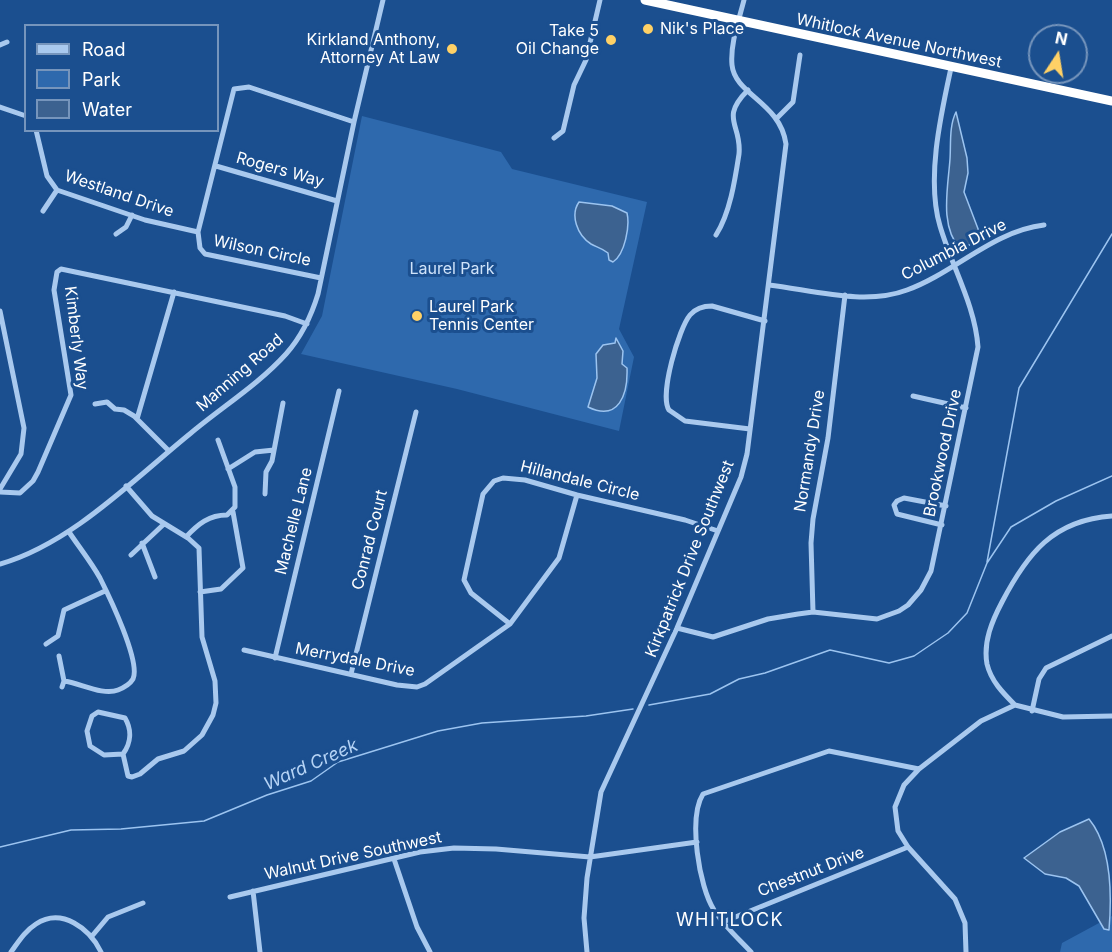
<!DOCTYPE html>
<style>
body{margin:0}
#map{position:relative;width:1112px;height:952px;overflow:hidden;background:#1b4f8f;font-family:Inter,sans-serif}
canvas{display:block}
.legend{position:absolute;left:24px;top:24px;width:195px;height:108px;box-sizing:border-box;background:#1b4f8f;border:2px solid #7695bc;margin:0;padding:8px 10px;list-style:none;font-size:18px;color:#fff}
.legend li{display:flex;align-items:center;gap:12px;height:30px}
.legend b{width:30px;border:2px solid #7695bc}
.north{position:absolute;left:1028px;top:24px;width:60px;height:60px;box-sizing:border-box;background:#1b4f8f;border:2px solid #7695bc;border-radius:50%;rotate:12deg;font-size:16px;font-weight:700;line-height:24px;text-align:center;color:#fff}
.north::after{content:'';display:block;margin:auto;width:21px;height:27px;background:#ffd166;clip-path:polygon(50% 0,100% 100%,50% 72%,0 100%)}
</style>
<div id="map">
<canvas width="1112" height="952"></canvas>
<ul class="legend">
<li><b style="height:8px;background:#a9c9ee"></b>Road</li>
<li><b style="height:16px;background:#2e69ad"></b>Park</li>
<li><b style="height:16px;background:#3c6290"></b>Water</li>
</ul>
<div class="north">N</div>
</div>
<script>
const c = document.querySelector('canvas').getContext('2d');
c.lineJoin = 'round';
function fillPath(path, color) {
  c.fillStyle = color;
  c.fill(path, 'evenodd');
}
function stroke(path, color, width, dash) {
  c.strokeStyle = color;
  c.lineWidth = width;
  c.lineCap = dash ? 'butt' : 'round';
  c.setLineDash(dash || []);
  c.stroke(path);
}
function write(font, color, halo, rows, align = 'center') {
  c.font = font + ' Inter,sans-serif';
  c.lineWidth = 6;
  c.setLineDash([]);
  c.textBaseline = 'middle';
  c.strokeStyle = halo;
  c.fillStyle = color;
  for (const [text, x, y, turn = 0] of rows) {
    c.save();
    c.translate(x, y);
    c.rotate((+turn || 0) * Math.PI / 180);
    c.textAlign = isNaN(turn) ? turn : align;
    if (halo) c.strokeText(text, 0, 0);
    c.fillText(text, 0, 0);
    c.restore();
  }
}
const green = new Path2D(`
 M362,116l139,36 11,17 135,33 -28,127 15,28 -15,74 -162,-42 -156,-35 21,-38z
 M1112,916v36h-52l2,-9z`);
const water = new Path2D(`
 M956,112l11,46 1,15 -4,19 16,42 -6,8 -13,8c-22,-23 -13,-62 -11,-91 1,-15 -1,-33 6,-47z
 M579,202l33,4 15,7c3,13 -2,41 -14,49l-4,-2 -1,-7c-6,-5 -12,-6 -17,-9 -14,-9 -21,-29 -12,-42z
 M616,338l7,13 -1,13 5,4c1,26 -8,54 -39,39l9,-29 -1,-24 7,-9 12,-2z
 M1089,819c23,28 23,75 20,111l-5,-1 -25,-43 -13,-8 -21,-4 -21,-16 36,-26z`);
const stream = new Path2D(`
 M987,562l32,-174 93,-154
 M649,705l61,-11 29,-15 26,-6 65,-23 59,13 25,-7 34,-23 19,-20 20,-50 24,-36 45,-26 56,-25
 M0,847l71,-17 50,-1 83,-8 63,-26 44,-14 27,-19 100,-31 44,-8 104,-7 47,-7`);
const street = new Path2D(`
 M0,45l7,-3
 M0,107l26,9
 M777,118l16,-16 7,-47
 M36,130l11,46 10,14 88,30 53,12
 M554,138l9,-7 11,-46 12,-25 14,-60
 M216,166l121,35
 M43,211l14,-21
 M116,234l10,-7 6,-12
 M716,235c14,-22 19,-55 23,-81 3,-30 -20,-35 9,-64
 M321,278l-116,-24 -5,-6 -2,-16 36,-143 15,-2 105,35
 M769,285c43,5 96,21 138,5 47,-17 86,-59 137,-65
 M0,311l24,117 -3,26 -21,35
 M913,396l53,12
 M95,404l12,-2 8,7 9,1 10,6 35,35
 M137,419l37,-127
 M750,429l-65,-8 -16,-11c-10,-15 10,-82 21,-95 6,-7 14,-9 22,-9l53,15
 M228,469l27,-17 19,-2
 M0,492l20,1 13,-12 5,-9 33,-77 -17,-105 3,-18 4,-3 224,47 22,8
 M265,494l1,-22 6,-11 11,-58
 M942,525l-45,-11 -3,-9 3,-4 7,-3 42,8
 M186,537c12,-13 23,-22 41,-22l8,-8v-20l-17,-47
 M142,543l13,34
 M131,555l33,-31
 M0,564c71,-20 134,-85 191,-131 31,-26 68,-49 95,-79 16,-18 25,-37 32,-60l36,-172 29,-122
 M200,592l21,-3 22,-21 -10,-56
 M813,612l-2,-69 2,-24 15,-81 17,-143
 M510,624l-39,-31 -7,-13 19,-86 11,-13 9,-3 22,2 52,15 108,25 33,11
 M677,628l36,9 55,-18 30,-5 15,-2 64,7 22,-8 9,-6 13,-15 10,-19 47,-224c-3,-42 -26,-80 -38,-121 -14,-47 1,-112 11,-158
 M46,644l12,-8 6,-26 41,-19
 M244,650l153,35 20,2 8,-3 85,-60 49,-66 18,-63
 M59,656l5,25
 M275,658l64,-267
 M351,674l65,-262
 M62,687l2,-6c16,2 39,15 54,9 5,-2 12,-6 15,-11 8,-17 -24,-83 -33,-101 -9,-16 -21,-31 -31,-46
 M1015,705c-12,-12 -24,-24 -28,-41 -4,-22 5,-43 15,-62 25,-48 51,-82 110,-86
 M1032,711l7,-32 7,-11 66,-32
 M98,712l27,6c7,12 6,25 -2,36l-19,1 -14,-9 -3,-15 5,-15z
 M123,754l5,22 4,1 8,-3 18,-15 26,-8 18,-16 11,-20 3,-12 -1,-22 -13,-44 -3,-89 -11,-10 -36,-22 -26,-30
 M394,859l23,68 13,25
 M253,891l7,61
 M230,897l190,-45 34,-4 42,1 94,8 107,-15
 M723,922l185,-75
 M92,936l16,-19 35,-14
 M11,952c8,-11 14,-21 25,-28 26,-17 54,5 65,28
 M587,952l-3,-34 3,-40 14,-86 76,-164 64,-151 6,-23 39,-310c-6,-42 -51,-49 -54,-79 -2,-21 7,-45 12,-65
 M751,952c-12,-13 -27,-26 -37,-42 -15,-23 -26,-92 -11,-116l126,-43 90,18
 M966,952l-1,-29 -10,-24 -47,-52 -10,-16 -3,-24 9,-22 15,-16 62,-48 34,-16 48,12 49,-1`);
const highway = new Path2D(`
 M645,0l467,101`);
const markers = [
 [648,29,6,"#ffd166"],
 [611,40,6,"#ffd166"],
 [452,49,6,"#ffd166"],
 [417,316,6,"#ffd166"]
];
const poiNames = [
 ["Nik's Place",660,29],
 ["Take 5",599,31,"right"],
 ["Oil Change",599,49,"right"],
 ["Kirkland Anthony,",440,40,"right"],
 ["Attorney At Law",440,58,"right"],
 ["Laurel Park",429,307],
 ["Tennis Center",429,325]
];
const streetNames = [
 ["Whitlock Avenue Northwest",899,41,12],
 ["Rogers Way",280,170,16],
 ["Westland Drive",119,194,19],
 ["Columbia Drive",954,250,-27],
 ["Wilson Circle",262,251,12],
 ["Kimberly Way",76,338,83],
 ["Manning Road",240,373,-41],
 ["Normandy Drive",810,451,-81],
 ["Brookwood Drive",943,453,-78],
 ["Hillandale Circle",580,481,14],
 ["Machelle Lane",294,521,-76],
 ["Conrad Court",370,540,-76],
 ["Kirkpatrick Drive Southwest",690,559,-68],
 ["Merrydale Drive",355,660,11],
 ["Walnut Drive Southwest",353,856,-12],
 ["Chestnut Drive",811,872,-21]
];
const parkNames = [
 ["Laurel Park",452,269]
];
const waterNames = [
 ["Ward Creek",311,765,-24]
];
const neighbourhoodNames = [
 ["WHITLOCK",730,921]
];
fillPath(green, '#2e69ad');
fillPath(water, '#3c6290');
stroke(water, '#9cc4f0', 1.5);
stroke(stream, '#9cc4f0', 1.5);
stroke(street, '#a9c9ee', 5);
stroke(highway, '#fff', 9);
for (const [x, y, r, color] of markers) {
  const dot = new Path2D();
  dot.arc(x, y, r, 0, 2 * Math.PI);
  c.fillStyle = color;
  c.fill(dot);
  stroke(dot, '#1b4f8f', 2);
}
write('16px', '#fff', '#1b4f8f', poiNames, 'left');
write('16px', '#fff', '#1b4f8f', streetNames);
write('16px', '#cfe3fa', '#1b4f8f', parkNames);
write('italic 18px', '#b5d3f5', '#1b4f8f', waterNames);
c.letterSpacing = '1.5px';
write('18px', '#fff', '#1b4f8f', neighbourhoodNames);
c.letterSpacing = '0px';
</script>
